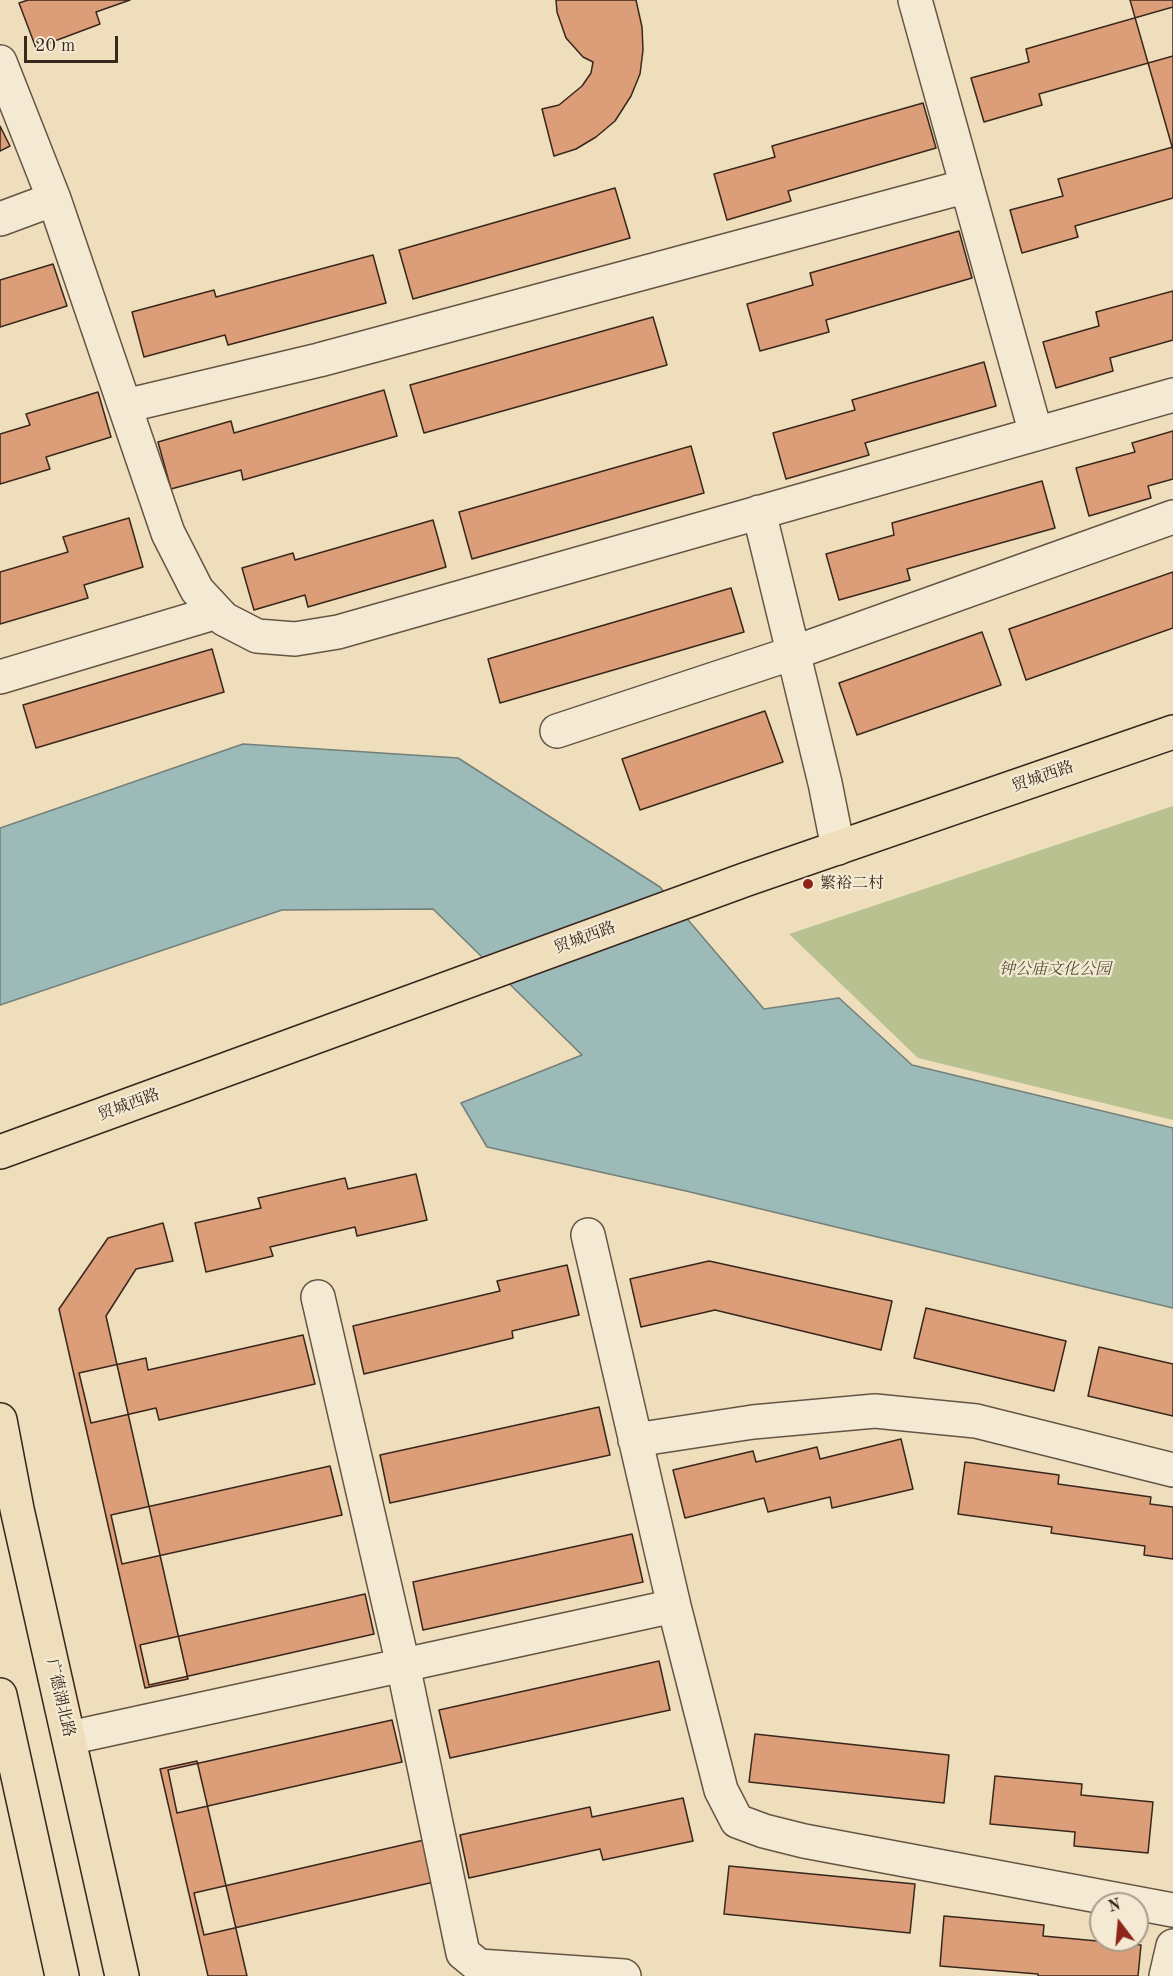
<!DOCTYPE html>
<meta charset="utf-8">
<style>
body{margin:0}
#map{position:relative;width:1173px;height:1976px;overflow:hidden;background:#eedebb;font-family:"Old Standard TT",serif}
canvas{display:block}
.north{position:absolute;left:1089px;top:1892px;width:60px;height:60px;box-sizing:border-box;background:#f4ead3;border:2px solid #a99c8a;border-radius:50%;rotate:344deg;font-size:16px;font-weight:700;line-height:24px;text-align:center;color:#39261c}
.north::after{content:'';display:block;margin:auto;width:21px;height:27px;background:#8f2418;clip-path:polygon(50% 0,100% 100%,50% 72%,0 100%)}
.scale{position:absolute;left:24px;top:36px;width:94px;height:27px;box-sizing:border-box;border:3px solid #39261c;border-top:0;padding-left:8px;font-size:18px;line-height:21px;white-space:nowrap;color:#39261c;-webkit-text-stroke:4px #f4ead3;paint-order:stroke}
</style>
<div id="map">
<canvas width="1173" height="1976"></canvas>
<div class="north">N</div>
<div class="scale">20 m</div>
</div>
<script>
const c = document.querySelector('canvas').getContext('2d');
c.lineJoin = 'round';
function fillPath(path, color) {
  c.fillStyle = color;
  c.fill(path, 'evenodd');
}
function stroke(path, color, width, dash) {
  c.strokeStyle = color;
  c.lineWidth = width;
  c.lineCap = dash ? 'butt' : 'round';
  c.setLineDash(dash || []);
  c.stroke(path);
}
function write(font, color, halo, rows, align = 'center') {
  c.font = font + ' "Old Standard TT","Noto Serif SC",serif';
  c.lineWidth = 4.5;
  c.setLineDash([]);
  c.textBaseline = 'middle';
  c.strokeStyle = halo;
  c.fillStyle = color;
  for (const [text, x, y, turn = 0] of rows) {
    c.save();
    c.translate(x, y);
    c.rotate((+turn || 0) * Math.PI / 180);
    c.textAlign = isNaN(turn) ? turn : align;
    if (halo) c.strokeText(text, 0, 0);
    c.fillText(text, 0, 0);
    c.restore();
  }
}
const green = new Path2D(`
 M1173,806v314l-255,-62 -129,-124z`);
const water = new Path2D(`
 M243,744l215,14 202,129 104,122 75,-11 73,67 261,63v180l-487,-117 -199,-44 -26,-44 121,-48 -149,-146 -151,1 -282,95v-177z`);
const building = new Path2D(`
 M28,0h102l-34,12 4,12 -64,24 -17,-45z
 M556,0h80l6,27 1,23 -3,24 -9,22 -16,25 -19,16 -20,12 -22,7 -12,-47 17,-4 23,-19 9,-13 2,-11 -10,-5 -17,-19 -9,-26z
 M1130,0h43v150z
 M1173,7v49l-134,38 3,11 -58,17 -13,-44 58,-16 -3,-13z
 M923,103l13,45 -148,43 3,10 -64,19 -13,-46 61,-17 -3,-11z
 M0,126l10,20 -10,5z
 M1173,147v51l-98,28 3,11 -56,16 -12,-43 53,-14 -5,-17z
 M615,188l15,50 -217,61 -14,-49z
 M959,231l13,47 -146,42 3,12 -69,19 -13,-47 66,-19 -3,-12z
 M373,255l13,48 -158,42 -3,-10 -81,22 -12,-45 82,-22 2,7z
 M53,264l14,42 -67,21v-47z
 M1173,291v49l-63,18 3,13 -57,17 -13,-46 56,-16 -3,-14z
 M653,317l14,48 -243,68 -14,-48z
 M984,362l12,44 -131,37 4,12 -83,24 -13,-46 82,-23 -3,-10z
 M384,390l13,46 -154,44 -2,-10 -70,19 -13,-47 73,-21 3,12z
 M98,392l13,45 -65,20 4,12 -50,15v-50l30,-9 -4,-11z
 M1173,431v48l-25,7 3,12 -62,18 -13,-48 59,-16 -3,-9z
 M691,446l13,47 -232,66 -13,-47z
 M1042,481l13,47 -148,41 3,11 -71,20 -13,-46 68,-19 -2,-12z
 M129,518l14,49 -59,18 4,13 -88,26v-52l68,-20 -5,-15z
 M433,520l13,47 -138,40 -3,-12 -51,15 -12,-42 51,-15 2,7z
 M1173,572v56l-147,52 -17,-51z
 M731,588l13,44 -244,71 -12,-44z
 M982,632l19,53 -144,50 -18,-52z
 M212,649l12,43 -188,56 -13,-43z
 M765,711l18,51 -143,48 -18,-51z
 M416,1174l11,46 -70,16 -2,-9 -85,20 3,9 -67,16 -11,-49 66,-15 -3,-10 87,-20 3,11z
 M163,1223l10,38 -37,8 -30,47 82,363 -43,9 -86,-379 49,-71z
 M709,1261l183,40 -11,49 -166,-40 -74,17 -11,-48z
 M567,1265l12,50 -67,16 1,7 -149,36 -11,-48 147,-35 -3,-10z
 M926,1308l140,33 -12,50 -140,-33z
 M303,1335l12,49 -156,36 -3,-12 -65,15 -12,-50 67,-15 2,12z
 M1099,1347l74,17v52l-85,-20z
 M599,1407l11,48 -220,48 -10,-48z
 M901,1439l12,50 -81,19 -2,-11 -62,15 -4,-14 -79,20 -12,-48 80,-19 3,11 61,-15 3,12z
 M965,1462l94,13 -1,9 93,13 -1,7 23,3v52l-29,-4 1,-9 -94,-13 1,-6 -94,-13z
 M330,1466l12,49 -220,49 -11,-49z
 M632,1534l11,48 -220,48 -10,-48z
 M365,1594l9,40 -225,51 -9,-40z
 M659,1661l11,49 -220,48 -11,-48z
 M392,1720l10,42 -225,51 -9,-43z
 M755,1734l194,21 -5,48 -195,-21z
 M197,1761l50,215h-39l-48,-207z
 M995,1776l87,8 -1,11 72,7 -5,51 -74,-7 1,-14 -85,-8z
 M683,1798l10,43 -90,19 -3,-11 -131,29 -9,-43 130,-28 2,10z
 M424,1840l10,42 -230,53 -10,-42z
 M729,1866l186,18 -5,49 -186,-19z
 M944,1916l100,9 -1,11 98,9 -3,31h-100v-2l-98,-8z`);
const minor = new Path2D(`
 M915,0l121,434
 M0,62l54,137 114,334 29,57 27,29 33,17 38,3 43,-7 835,-237
 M0,219l54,-20
 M125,406l194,-46 648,-174
 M759,512l66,271 13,65
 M0,677l217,-65
 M557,731l236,-78 380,-136
 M588,1235l86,371 47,184 16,31 27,10 40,10 369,69
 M318,1297l85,368 60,288 16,13 145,10
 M635,1440l118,-18 122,-11 101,10 197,49
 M69,1738l605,-132
 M1166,1976l7,-30`);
const major = new Path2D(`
 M0,1152l747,-273 426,-147
 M0,1420l17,89 105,467
 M0,1695l62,281`);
const markers = [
 [808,884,6,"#8f2418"]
];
const streetNames = [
 ["贸城西路",1043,777,-19],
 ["贸城西路",585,938,-20],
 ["贸城西路",129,1105,-20],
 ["广德湖北路",60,1698,77]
];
const poiNames = [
 ["繁裕二村",820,884]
];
const parkNames = [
 ["钟公庙文化公园",1055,970]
];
fillPath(green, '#b9c190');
fillPath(water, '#9cbbb8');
stroke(water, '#747f7a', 1.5);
fillPath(building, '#db9e79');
stroke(building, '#39261c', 1.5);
stroke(minor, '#665444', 36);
stroke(major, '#39261c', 36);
stroke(minor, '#f4ead3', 33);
stroke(major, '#eedebb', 33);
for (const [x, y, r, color] of markers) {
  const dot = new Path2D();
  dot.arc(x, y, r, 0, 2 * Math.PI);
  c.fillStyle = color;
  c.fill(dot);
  stroke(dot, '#f4ead3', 2);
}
write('16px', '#39261c', '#f4ead3', streetNames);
write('16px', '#39261c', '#f4ead3', poiNames, 'left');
write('italic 16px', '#594d39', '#f4ead3', parkNames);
</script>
